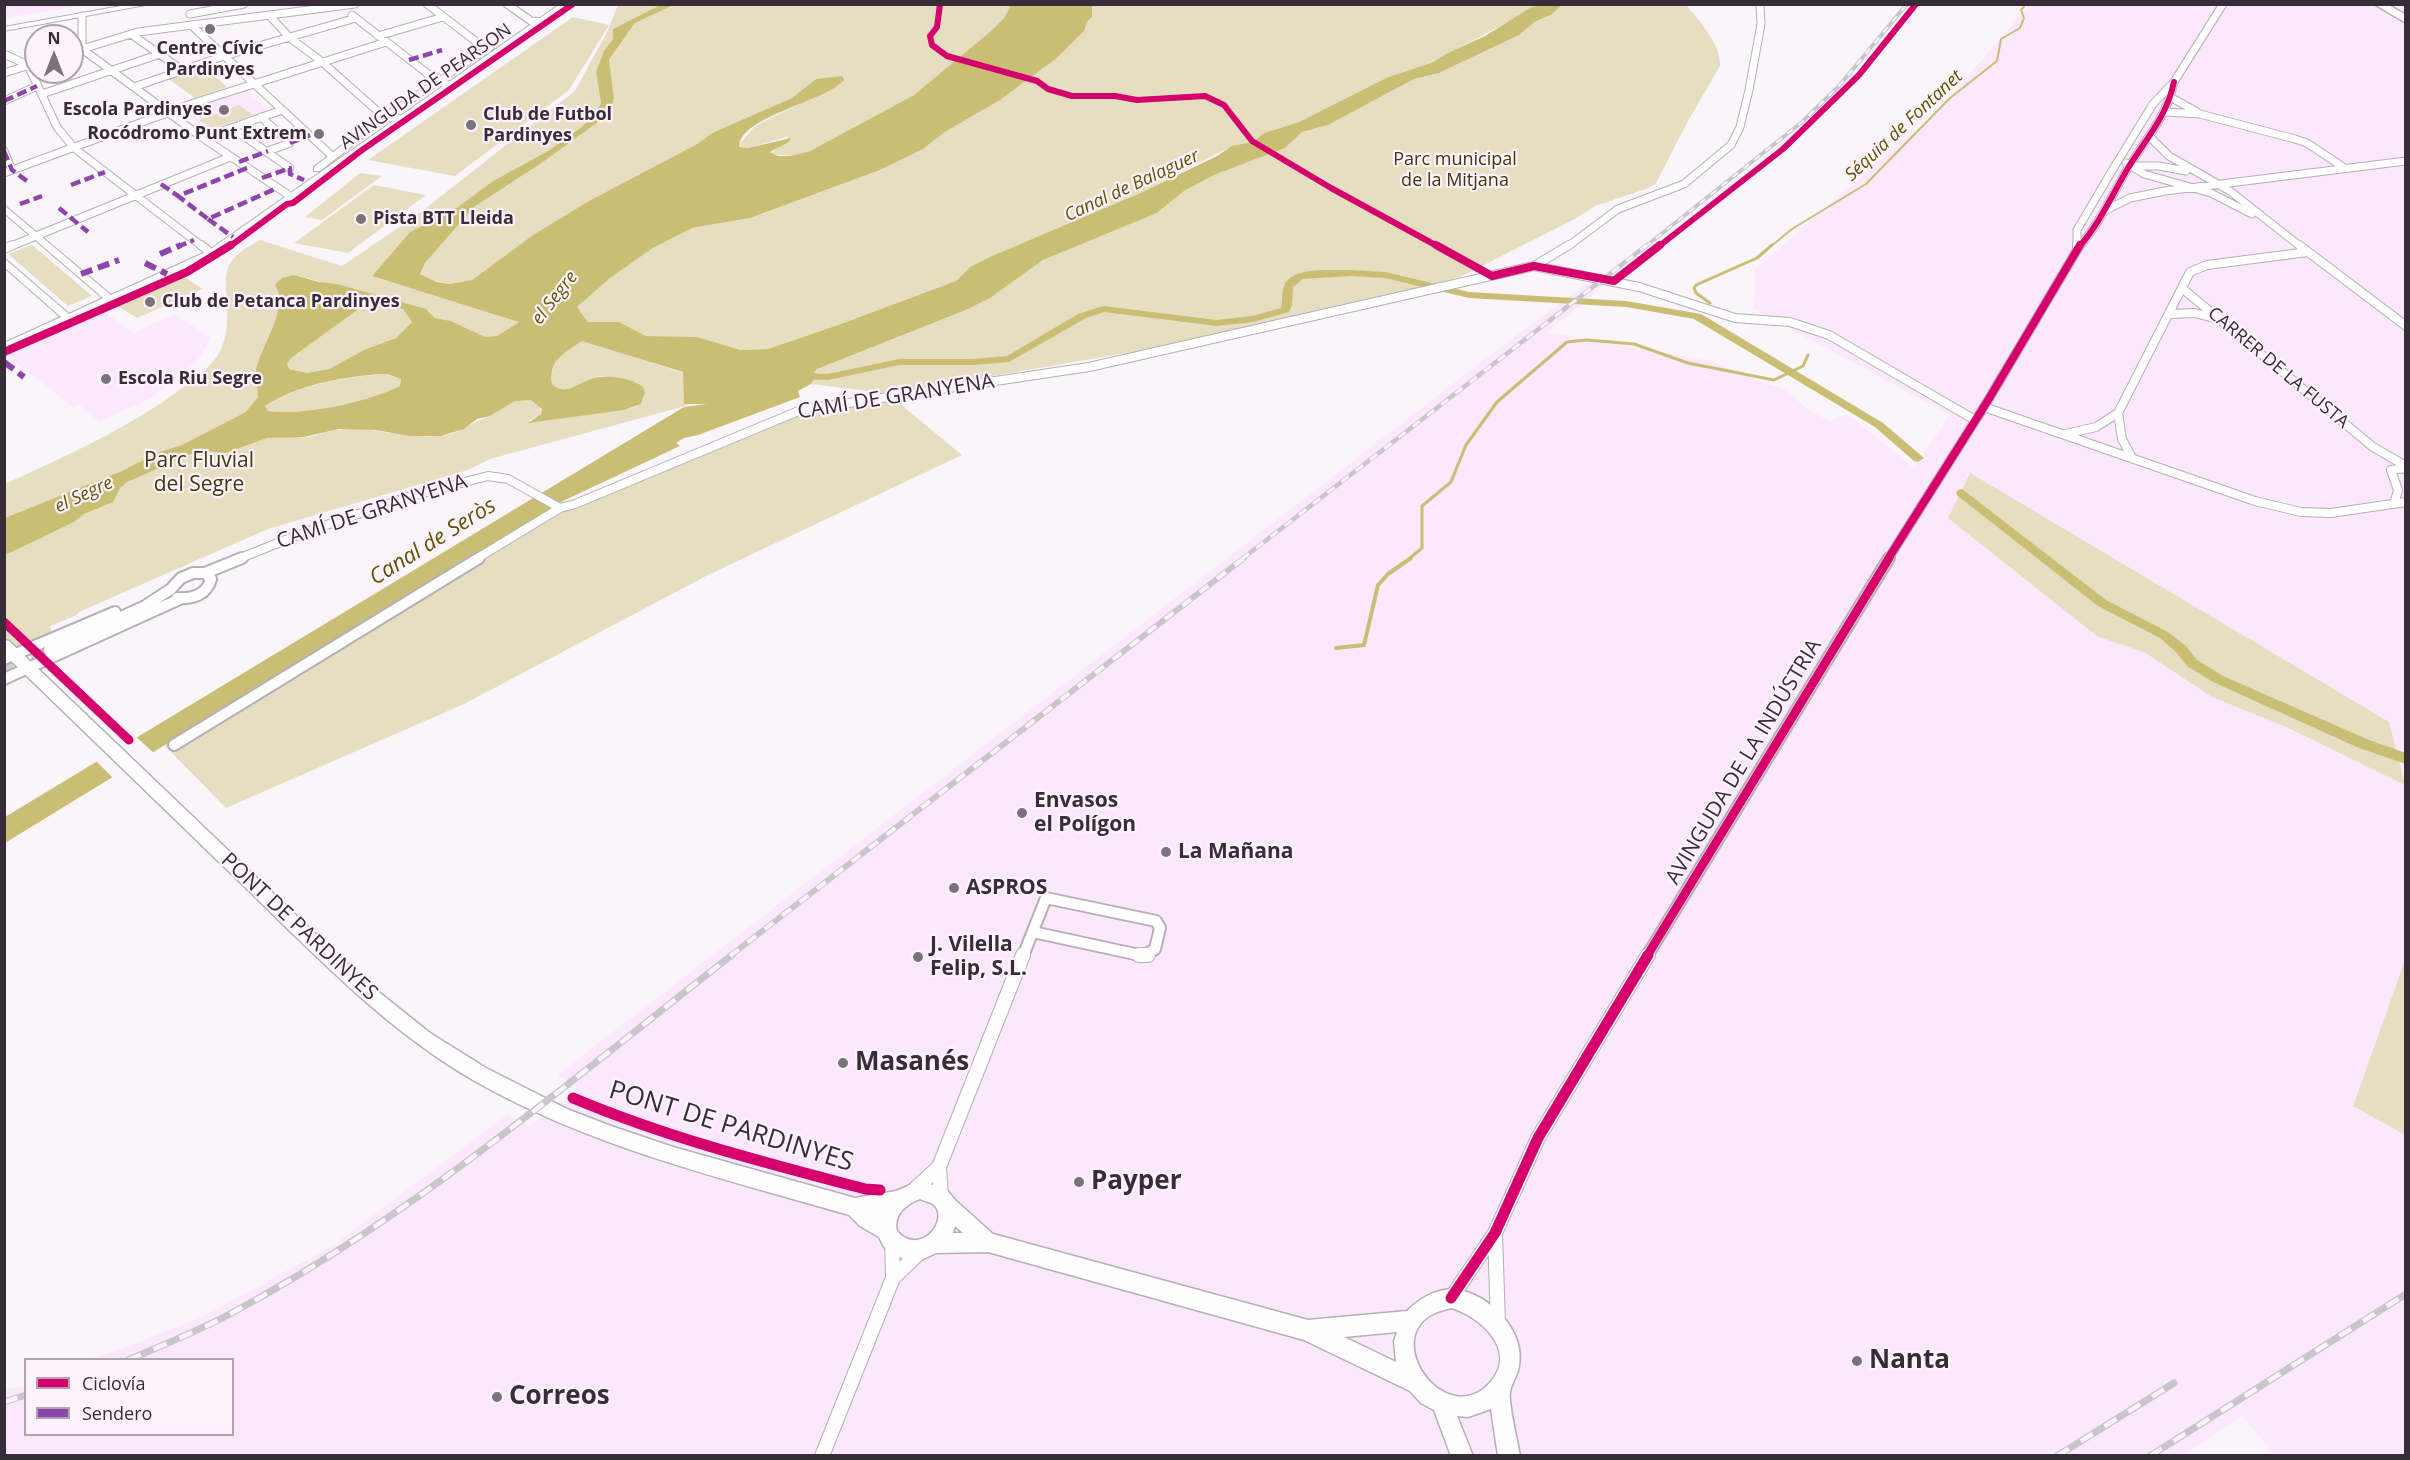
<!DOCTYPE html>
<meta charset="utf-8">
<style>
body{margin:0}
#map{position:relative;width:2410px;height:1460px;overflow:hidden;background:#faf5fa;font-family:"Open Sans",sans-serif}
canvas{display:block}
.frame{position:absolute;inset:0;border:6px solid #372d38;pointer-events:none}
.legend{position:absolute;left:24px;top:1358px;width:210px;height:78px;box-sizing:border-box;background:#fdf2fd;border:2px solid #aea3ae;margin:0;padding:8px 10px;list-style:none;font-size:18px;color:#372d38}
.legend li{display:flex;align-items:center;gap:12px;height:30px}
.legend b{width:30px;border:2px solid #aea3ae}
.north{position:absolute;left:24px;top:24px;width:60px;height:60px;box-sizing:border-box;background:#fdf2fd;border:2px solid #aea3ae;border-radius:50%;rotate:0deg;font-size:16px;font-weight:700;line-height:24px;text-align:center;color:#372d38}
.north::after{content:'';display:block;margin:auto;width:21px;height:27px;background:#7b737c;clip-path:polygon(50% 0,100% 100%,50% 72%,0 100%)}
</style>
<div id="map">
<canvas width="2410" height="1460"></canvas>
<div class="frame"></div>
<ul class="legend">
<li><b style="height:8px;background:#d6006c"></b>Ciclovía</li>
<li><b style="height:8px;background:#8e44ad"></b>Sendero</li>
</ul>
<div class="north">N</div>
</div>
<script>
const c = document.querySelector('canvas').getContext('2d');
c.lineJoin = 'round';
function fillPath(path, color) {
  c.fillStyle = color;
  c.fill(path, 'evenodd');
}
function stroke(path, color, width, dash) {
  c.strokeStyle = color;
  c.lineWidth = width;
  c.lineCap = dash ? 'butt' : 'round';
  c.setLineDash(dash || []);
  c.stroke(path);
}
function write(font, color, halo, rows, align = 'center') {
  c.font = font + ' "Open Sans",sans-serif';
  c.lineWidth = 4.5;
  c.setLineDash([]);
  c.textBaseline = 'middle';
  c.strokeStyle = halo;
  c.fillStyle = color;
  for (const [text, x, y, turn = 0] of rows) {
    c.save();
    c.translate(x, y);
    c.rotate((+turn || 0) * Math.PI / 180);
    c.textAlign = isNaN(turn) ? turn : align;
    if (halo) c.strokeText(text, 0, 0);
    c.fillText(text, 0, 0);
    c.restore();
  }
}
const built = new Path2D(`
 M5,4h79v1l-79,13z
 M2029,5h376v955l-52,145 52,30v320h-130l-33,-39 -59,40h-2178l-1,-66 21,-4 1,48h206v-74l-138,-1 106,-41 134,-73 173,-131 23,13 48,-39 -21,-13 936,-722 99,-73 15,2 -59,50 162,29 51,21 24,7 20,18 24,14 16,-6 8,3 61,50 36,-53 -196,-106 1,-40 186,-161zM1969,473l435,311 -118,-57 -67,-27 -75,-48 -46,-15 -149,-119z
 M243,89l26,22 -57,21 -33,-23z
 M104,312l30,21 41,-19 36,24 -13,22 -47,38 -51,24 -22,-18 -5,3 -67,-52z`);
const green = new Path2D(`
 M673,4l338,1 -7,13 -13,13 -77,64 -104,56 -19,5 -20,-2 6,-6 12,-6 -2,-5 -39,11 -10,-2 17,-20 85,-42 2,-8 -26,3 -24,19 -78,34 -17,12 -108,57 -56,34 -61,45 -22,4 -17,-4 -13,-6 5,-11 49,-56 69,-45 66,-48 5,-15 -5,-38 26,-38z
 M618,5h42l-47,24v10l-17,33 5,31 -6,12 -15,13 -32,23 -55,30 -35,26 -48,25 -38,44 148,45 -23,15 -12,1 -34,-16 -16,-3 -6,-7 -130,-35 -14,1 -10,8c15,24 -14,59 -19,84 -2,11 2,18 2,28l-9,14c11,6 37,24 48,26 12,3 28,-6 40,-7 37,-4 73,11 110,5 16,-3 26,-14 41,-18 16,-5 31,-32 52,-11l1,8 -13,7c19,2 38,-5 57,-8 18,-2 39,0 56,-9 2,-4 5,-9 3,-13 -5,-14 -37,-16 -49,-14 -11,3 -18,12 -31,13 -5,0 -8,-2 -12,-6 -3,-24 13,-31 31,-44l100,33 1,31 5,1 -199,54 -22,11 -200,59 -189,83 -2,3 -27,11 2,6 -47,19v-167c61,-28 122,-55 176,-95 14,-10 28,-20 37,-34 20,-33 -1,-74 13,-93 6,-10 19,-16 29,-22l82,26 75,-51 158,-124 32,-59z
 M1092,5h447l-106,57 -47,16 -87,44 -35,11 -11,9 -25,6 -90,46 -146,62 -22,11 -14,14 -118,44 -70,24 -34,1 -37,-13 -51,-1 -27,-14h-31l-11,-15 33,-29 43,-30 39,-20 58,-10 130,-48 43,-21 22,-17 55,-32 57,-42 27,-27 3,-9 4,-3z
 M1562,5h124c12,14 36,41 34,61l-32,55 -32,62 -7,5 -54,18 -20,13 -115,58 -62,17 -243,54 -267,46 74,61 -254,120 -244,129 -238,104 -61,-62 65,-41 333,-193 227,-97 94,-22 -73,-9 6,-10 -3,-2 3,-3 149,-59 24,-12 53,-38 114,-47 27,-22 30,-16 71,-27 17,-16 26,-7 86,-46 25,-6 80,-38 17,-14 15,-6z
 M573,17l36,8 -40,65 -114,86 -87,-16z
 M204,65l23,22 -32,11 -28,-20z
 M239,105l14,10 -41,14 -13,-9z
 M360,173l22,3 -60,44 -17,-3z
 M374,185l52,10 -78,58 -54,-10z
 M32,245l60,51 -24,10 -60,-52z
 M184,277l19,12 -66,29 -20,-12z
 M378,304l25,5 9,13 -16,16 -30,11 -37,20 -22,4 -18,-4 -3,-5 5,-6 68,-50z
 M386,374l15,5 -1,7c-31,16 -98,30 -132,25l-3,-5c32,-21 84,-30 121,-32z
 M1970,473l419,249 16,63 -119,-58 -74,-30 -68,-45 -46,-15 -150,-119z
 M2405,960l1,175h-1l-52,-29z`);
const water = new Path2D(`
 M660,5h13l-38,18 -26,37 5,39 -5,15 -66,48 -69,45 -49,56 -5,11 17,8 13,2 22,-4 61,-45 56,-34 108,-57 17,-12 78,-34 24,-19 26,-3 2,4c-19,22 -104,36 -105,67l9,1 43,-10 -2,4 -19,10 8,4h13l19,-5 104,-56 77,-64 13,-13 7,-13h81v12l-5,5 -3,9 -27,27 -57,42 -55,32 -22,17 -43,21 -130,48 -58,10 -39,20 -43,30 -33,29 11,15h31l27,14 51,1 43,13 28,-1 70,-24 118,-44 14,-14 22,-11 146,-62 79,-38 15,-10 21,-4 11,-9 35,-11 87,-44 47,-16 15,-9 37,-17 45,-28 9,-3h23l-11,10 -15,6 -17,14 -80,38 -25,6 -86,46 -26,7 -17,16 -71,27 -30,16 -27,22 -114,47 -53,38 -24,12 -149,59 -3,3 3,2 -6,10 -13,7 2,6 -102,38 -14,3 -8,5 4,3 -117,55 -558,342v-26l679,-410 23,-3h-23l-1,-32 -101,-31c-17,12 -34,19 -30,43 13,13 26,-1 39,-5 15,-5 39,-2 52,8l2,6 -4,11 -17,6 -96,13 13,-9 1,-5 -11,-9 -16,1 -25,15 -13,3 -13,10 -23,7h-31l-35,-6 -36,-1 -35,8 -37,1 -42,15 -22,-2 -10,2 -66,29 -7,6 -7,14 -29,12 -10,8 -69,33v-37l117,-47 35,-18 25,-8 64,-33 12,-15c0,-10 -4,-17 -2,-28 5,-23 34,-62 19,-84l7,-7 12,-3 25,7 18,2 89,25 9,9 16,3 34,16 12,-1 22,-14 -147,-46 38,-44 48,-25 35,-26 55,-30 32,-23 15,-13 6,-12 -5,-31 8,-21 9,-12v-10zM378,304l25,5 9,13 -16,16 -30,11 -37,20 -22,4 -18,-4 -2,-5 4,-6 69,-50zM387,374l14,5 -1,7c-32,16 -97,30 -132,25l-3,-5c31,-21 84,-31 122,-32z`);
const pier = new Path2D(`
 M135,736l19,17 -41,25 -18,-18z`);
const streamFar2 = new Path2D(`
 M1770,247l22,-18 74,-45 84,-86 47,-37 4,-22 19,-11 4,-10 -3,-8 5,-6`);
const streamFar1 = new Path2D(`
 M1710,303l-14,-10 -2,-5 2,-3 61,-27 15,-13
 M1409,559l13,-11v-42l29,-24 15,-37 31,-43 70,-60 20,-2 47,4 54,19 86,17 29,-14 5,-11`);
const stream = new Path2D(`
 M1336,648l28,-3 14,-60 10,-11 23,-16`);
const canal = new Path2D(`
 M1350,270l35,2 84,20 157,9 75,13 182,109 41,35 -6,4 -4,-1 -39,-34 -181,-108 -68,-12 -157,-9 -84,-20 -35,-2 -47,3 -10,8 -1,18 -3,7 -36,10 -36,4 -113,-14 -18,6 -77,44 -35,3h-75l-71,15 -31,-1 -5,-3 5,-3 31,1 71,-15h75l33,-3 71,-42 25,-8 114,14 35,-4 29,-8c2,-8 0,-17 4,-24 10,-18 47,-13 65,-14z
 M1962,489l144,111 62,32 18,14 11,14 26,16 146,64 37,13v11l-47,-16 -146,-66 -26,-16 -11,-14 -16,-14 -62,-32 -140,-110 -2,-3 2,-3z`);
const minorTunnel = new Path2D(`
 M4,670l45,-20`);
const minorFar3 = new Path2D(`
 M427,4l60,46
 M507,4l24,17 12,1
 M190,14l54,-10
 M269,15l21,23 31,23 63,56 18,2
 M352,15l85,66 14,4
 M82,16v33l121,89 84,56
 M191,25l141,131
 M131,34l51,36
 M378,36l65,-19
 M72,52l66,-20 217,-28
 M4,54l24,11 29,62 17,21 129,99
 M4,73l32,-10
 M134,87l90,-31 132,-38
 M42,94l118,-40
 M2172,98l25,14
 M4,101l33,-15
 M2165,112l35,2 95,25 12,4 36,24
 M261,117l29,26 -22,8
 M232,128l58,40
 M2150,137l19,19 61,35 71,56
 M203,138l79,-28
 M4,151l8,19
 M2126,163l18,11 67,19 41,21
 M2130,166h29l27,5
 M4,173l190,-70 192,-61
 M2106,210l24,-12 35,-7 241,-30
 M9,247l221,-90
 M1567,247l51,-38 66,-25 47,-39 9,-18 9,-37 12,-66 -1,-20
 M2077,247v-17l36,-61 40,-65 21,-22 49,-78
 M2079,247c21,-24 33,-52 49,-79 18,-29 39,-52 46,-86`);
const minorFar2 = new Path2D(`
 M201,245l10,8
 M2077,245v4
 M2299,245l107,81
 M4,249l9,-4
 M1534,266l105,21 96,31 55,4 39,13 146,85
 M2183,289l190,158 33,19
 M2170,314l25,-1 19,5
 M1984,407l271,94 46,11 30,1 75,-11
 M2118,413l4,26 10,19
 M2066,434l30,-7 22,-14 72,-141 17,-7 101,-13
 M2394,504l4,-14 -7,-20 15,-2
 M238,559l65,-26 105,-36 80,-21 20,3 52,29 15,-4 226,-94 288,-43 445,-101 35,-21
 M476,559l84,-51
 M1888,559l99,-157 93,-157`);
const minorFar1 = new Path2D(`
 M205,573l37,-15
 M177,598c15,1 30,-3 34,-19
 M49,650l96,-44 26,-17 10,-11 12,-5h12l6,6
 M4,659l111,-47
 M4,679l178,-81
 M174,745l305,-187
 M1023,956l23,-58 110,23 4,7 -5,21 -11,7 -111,-24
 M1647,956l242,-398`);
const minor = new Path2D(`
 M1139,955h9
 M939,1167l2,29
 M913,1191l26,-24 84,-212
 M1495,1233l3,91
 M893,1278l28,-27
 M1451,1298l44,-65 43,-95 110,-183
 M822,1456l71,-178 -1,-37`);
const tertiary = new Path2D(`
 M132,4h19l-147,27v-4z
 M560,4h9l-355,251 -210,95v-7l57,-26 -57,-50v-9l65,56 34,-16 -99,-85v-8l107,90 97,-44z
 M487,46l7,2 -107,71 -67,52h-6v-4l67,-52z`);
const secondary = new Path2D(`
 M4,640l5,1 356,340 65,52 56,35 81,41 44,17 62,21 182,51 41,-7 24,-10 26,8 9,11 38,34 315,86 99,-9c15,-15 36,-26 57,-20 30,9 61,41 55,75 -1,9 -8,18 -9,26 -2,11 8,50 10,64h-22l-7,-47 -23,8 -11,-1 16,40h-22l-17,-46 -13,-7 -11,-12 -106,-51 -316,-88 -52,1 -17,8 -14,-1 -21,-13 -5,-10 -19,-11 -11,-11c-128,-37 -259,-68 -376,-135 -86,-50 -155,-122 -226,-191 -81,-78 -162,-157 -243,-235zM920,1199c4,2 10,3 13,5 18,14 -12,54 -36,27 -4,-16 9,-27 23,-32zM955,1226l8,7h-10zM1451,1308c28,8 65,40 42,71 -42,56 -114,-37 -60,-65 6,-3 12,-4 18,-6zM1397,1332l-3,9 2,21 -52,-25z`);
const primary = new Path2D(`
 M2374,4h13l19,11v8z`);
const railFar3 = new Path2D(`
 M1645,247l157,-125 37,-36 68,-82`);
const railFar2 = new Path2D(`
 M1242,559l405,-314`);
const railFar1 = new Path2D(`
 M730,956l514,-398`);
const rail = new Path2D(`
 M128,1360c37,-16 76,-31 111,-51 175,-94 336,-232 493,-354
 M4,1402l22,-7
 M2057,1456l117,-73
 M2150,1456l256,-162`);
const quietFar1 = new Path2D(`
 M409,60l33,-10
 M4,101l33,-15
 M290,143l20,-8
 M4,151l8,19 15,11
 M239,162l29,-11
 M247,168l-69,28 30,23 69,-31
 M262,178l28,-10v6l14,6
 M161,184l17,12
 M71,185l34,-13
 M20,204l22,-8
 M59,208l29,24
 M208,219l25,18
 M177,247l17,-7`);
const quiet = new Path2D(`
 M160,254l21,-9
 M145,263l22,11
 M81,274l38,-14
 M4,362l20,15`);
const cyclewayFar3 = new Path2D(`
 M940,4l-3,23 -7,9 2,9 15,11 90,25 11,8 24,7h43l22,4 68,-4 19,9 28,36 79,47 108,59
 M229,247l58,-43 6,-1 69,-53 211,-146
 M1658,247l125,-98 76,-74 57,-71
 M2079,247c21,-24 33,-52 49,-79 18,-29 39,-52 46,-86`);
const cyclewayFar2 = new Path2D(`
 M1436,245l56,31 42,-10 80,15 46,-36
 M4,352l183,-80 44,-27
 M1888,559l99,-157 93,-157`);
const cyclewayFar1 = new Path2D(`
 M4,622l125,118
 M1647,956l242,-398`);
const cycleway = new Path2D(`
 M573,1098c95,40 193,65 292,91l15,1
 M1451,1298l44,-65 43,-95 110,-183`);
const markers = [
 [210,29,6,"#7b737c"],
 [224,110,6,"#7b737c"],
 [471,125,6,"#7b737c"],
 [319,134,6,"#7b737c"],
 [361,219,6,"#7b737c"],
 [150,302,6,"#7b737c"],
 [106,379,6,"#7b737c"],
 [1022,813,6,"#7b737c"],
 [1166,852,6,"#7b737c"],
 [954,888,6,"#7b737c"],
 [918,957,6,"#7b737c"],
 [843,1063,6,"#7b737c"],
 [1079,1182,6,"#7b737c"],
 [1857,1361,6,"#7b737c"],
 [497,1397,6,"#7b737c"]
];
const farPoinames = [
 ["Centre Cívic",210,49,"center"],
 ["Pardinyes",210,70,"center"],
 ["Escola Pardinyes",212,110,"right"],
 ["Club de Futbol",483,115],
 ["Pardinyes",483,136],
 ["Rocódromo Punt Extrem",307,134,"right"],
 ["Pista BTT Lleida",373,219],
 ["Club de Petanca Pardinyes",162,302],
 ["Escola Riu Segre",118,379]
];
const farStreetnames = [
 ["AVINGUDA DE PEARSON",426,87,-35],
 ["CARRER DE LA FUSTA",2278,368,40]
];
const farWaternames = [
 ["Séquia de Fontanet",1904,126,-43],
 ["Canal de Balaguer",1132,186,-25],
 ["el Segre",555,298,-52],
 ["el Segre",84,495,-25]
];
const farParknames = [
 ["Parc municipal",1455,160],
 ["de la Mitjana",1455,181]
];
const streetNames = [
 ["CAMÍ DE GRANYENA",896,397,-9],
 ["CAMÍ DE GRANYENA",372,512,-18],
 ["AVINGUDA DE LA INDÚSTRIA",1744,762,-59],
 ["PONT DE PARDINYES",299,927,43]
];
const parkNames = [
 ["Parc Fluvial",199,461],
 ["del Segre",199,485]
];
const poiNames = [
 ["Envasos",1034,801],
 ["el Polígon",1034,825],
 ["La Mañana",1178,852],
 ["ASPROS",966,888],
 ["J. Vilella",930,945],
 ["Felip, S.L.",930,969]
];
const waterNames = [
 ["Canal de Seròs",433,542,-32]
];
const nearPoinames = [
 ["Masanés",855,1063],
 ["Payper",1091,1182],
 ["Nanta",1869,1361],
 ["Correos",509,1397]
];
const nearStreetnames = [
 ["PONT DE PARDINYES",731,1127,17]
];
fillPath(built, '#fce8fd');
fillPath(green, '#e6dec1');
fillPath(water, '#cabd74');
fillPath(pier, '#faf5fa');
stroke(streamFar2, '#cabd74', 2);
stroke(streamFar1, '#cabd74', 3);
stroke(stream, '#cabd74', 4);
fillPath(canal, '#cabd74');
stroke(minorTunnel, '#d3cdd3', 10, [10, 5]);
stroke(minorFar3, '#b6afb6', 9);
stroke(minorFar2, '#b6afb6', 10);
stroke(minorFar1, '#b6afb6', 14);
stroke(minor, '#b6afb6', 16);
stroke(tertiary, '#b6afb6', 2);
stroke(secondary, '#b6afb6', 3);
stroke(primary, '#b6afb6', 3);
stroke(minorFar3, '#fefefe', 7);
stroke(minorFar2, '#fefefe', 8);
stroke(minorFar1, '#fefefe', 10);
stroke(minor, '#fefefe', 14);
fillPath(tertiary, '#fefefe');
fillPath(secondary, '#fefefe');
fillPath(primary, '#fefefe');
stroke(railFar3, '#c8c6c8', 4);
stroke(railFar2, '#c8c6c8', 4.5);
stroke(railFar1, '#c8c6c8', 6);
stroke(rail, '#c8c6c8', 7);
stroke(railFar3, '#fdf2fd', 2, [7]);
stroke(railFar2, '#fdf2fd', 3, [9]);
stroke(railFar1, '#fdf2fd', 4, [11]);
stroke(rail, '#fdf2fd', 4.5, [14]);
stroke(quietFar1, '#8e44ad', 4.5, [10, 4.5]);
stroke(quiet, '#8e44ad', 6, [12, 6]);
stroke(cyclewayFar3, '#d6006c', 6);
stroke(cyclewayFar2, '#d6006c', 8);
stroke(cyclewayFar1, '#d6006c', 9);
stroke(cycleway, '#d6006c', 11);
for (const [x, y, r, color] of markers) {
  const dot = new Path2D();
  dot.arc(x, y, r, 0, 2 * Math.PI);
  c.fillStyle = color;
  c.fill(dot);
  stroke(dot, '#fdf2fd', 2);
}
write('bold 18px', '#372d38', '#fdf2fd', farPoinames, 'left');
write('18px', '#372d38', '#fdf2fd', farStreetnames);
write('italic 18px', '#5f5400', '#fdf2fd', farWaternames);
write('18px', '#3e380a', '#fdf2fd', farParknames);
write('21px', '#372d38', '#fdf2fd', streetNames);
write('21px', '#3e380a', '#fdf2fd', parkNames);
write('bold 21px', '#372d38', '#fdf2fd', poiNames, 'left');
write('italic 22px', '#5f5400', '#fdf2fd', waterNames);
write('bold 26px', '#372d38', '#fdf2fd', nearPoinames, 'left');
write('26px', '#372d38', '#fdf2fd', nearStreetnames);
</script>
